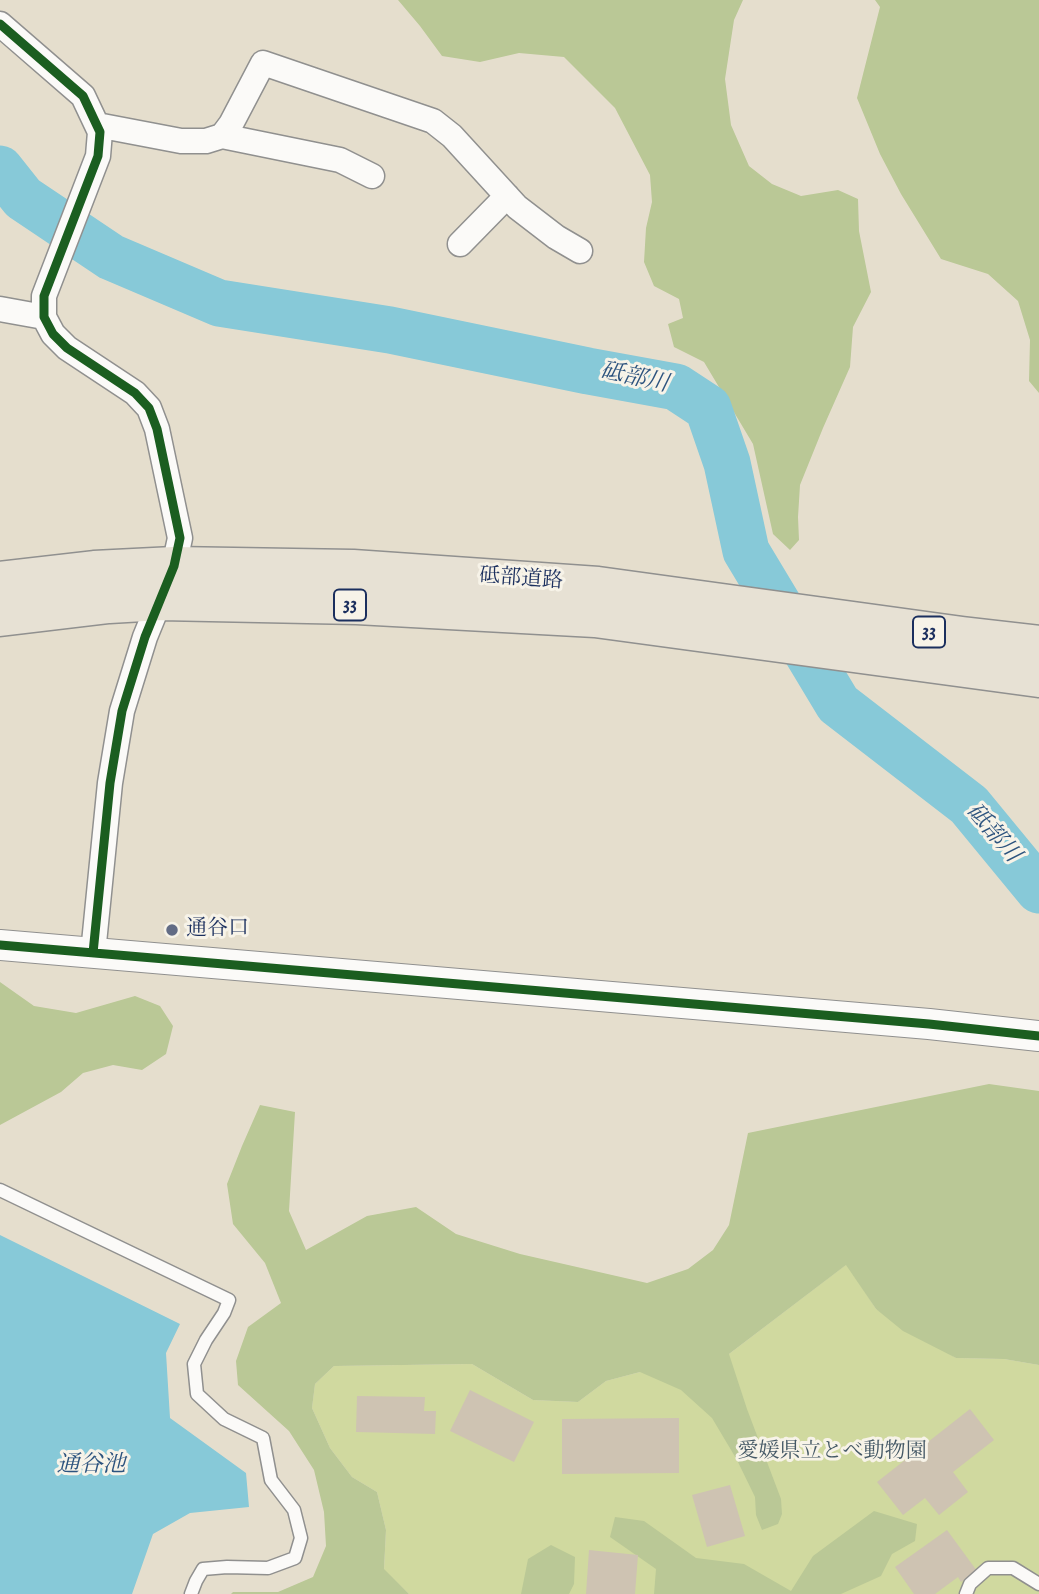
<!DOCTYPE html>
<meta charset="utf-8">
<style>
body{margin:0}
canvas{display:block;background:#e5decd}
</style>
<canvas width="1039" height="1594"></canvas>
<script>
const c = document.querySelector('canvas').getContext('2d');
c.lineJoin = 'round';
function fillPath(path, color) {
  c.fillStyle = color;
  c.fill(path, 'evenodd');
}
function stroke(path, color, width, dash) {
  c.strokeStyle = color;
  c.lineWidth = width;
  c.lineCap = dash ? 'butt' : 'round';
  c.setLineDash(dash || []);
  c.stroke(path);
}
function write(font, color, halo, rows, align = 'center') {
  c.font = font + ' "IM FELL English","Noto Serif JP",serif';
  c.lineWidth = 6;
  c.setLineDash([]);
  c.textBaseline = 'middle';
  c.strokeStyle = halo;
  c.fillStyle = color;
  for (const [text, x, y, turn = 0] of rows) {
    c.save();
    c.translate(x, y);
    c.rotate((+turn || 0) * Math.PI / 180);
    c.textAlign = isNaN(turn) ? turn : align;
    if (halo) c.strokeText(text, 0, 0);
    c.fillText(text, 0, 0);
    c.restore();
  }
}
const green = new Path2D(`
 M847,1264l29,45 80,49 48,1 35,6v229h-630l-25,-24 2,-40 -9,-38 -25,-15 -22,-29 -18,-40 3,-24 19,-18 138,-2 61,36 45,2 28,-21 34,-9 89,-18z`);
const forest = new Path2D(`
 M398,0h345l-9,20 -9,59 6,46 18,41 23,18 29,12 37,-6 20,9 1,32 12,61 -18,35 -3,40 -27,61 -23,57 -2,32 1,23 -9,10 -17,-16 -20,-90 -49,-82 -30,-15 -6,-23 15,-6 -4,-19 -25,-13 -10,-24 2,-34 6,-26 -2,-27 -35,-67 -51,-51 -45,-4 -39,9 -38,-6 -22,-30z
 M875,0h164v393l-10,-12 1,-41 -12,-39 -30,-27 -47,-15 -40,-65 -21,-40 -23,-56 23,-91z
 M0,982l34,24 42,7 59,-17 25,10 13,20 -7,28 -24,16 -29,-5 -30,8 -22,19 -61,33z
 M989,1084l50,7v274l-35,-6 -48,-1 -53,-27 -27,-22 -30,-44 -117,89 18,55 34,90 1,15 -4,10 -16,6 -6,-15 -1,-18 -18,-37 -25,-42 -31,-28 -41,-18 -34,9 -28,21 -45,-2 -61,-36 -138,2 -19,18 -3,24 18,40 22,29 25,15 9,38 -2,39 25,25h-178l2,-2h45l35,-15 13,-31 -2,-34 -10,-42 -25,-39 -51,-46 -2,-24 12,-34 33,-24 -16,-40 -32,-39 -6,-40 15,-38 18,-41 35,7 -6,99 17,39 61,-34 49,-9 40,27 64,20 127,29 41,-14 25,-19 16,-25 19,-92z
 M874,1511l43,13 -2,17 -23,13 -11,22 -40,18h-187l2,-25 -46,-32 5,-20 29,4 52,37 48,6 47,27 22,-35z
 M551,1545l24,12 -1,27 -5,10h-48l7,-35z`);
const water = new Path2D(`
 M0,1235l180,89 -14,29 4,65 76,55 3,34 -59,6 -37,21 -21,60h-132z`);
const river = new Path2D(`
 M0,169l23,29 88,59 108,46 171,27 198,41 88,16 32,21 19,55 19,88 92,153 131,101 70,85`);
const building = new Path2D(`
 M470,1390l64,32 -20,40 -64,-31z
 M357,1396l68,1 -1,14h12l-1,23 -79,-2z
 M970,1409l24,31 -41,32 15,20 -29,23 -14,-17 -22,17 -26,-33z
 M679,1418v55l-117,1v-55z
 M730,1485l15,51 -38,11 -15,-52z
 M947,1530l30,41 -16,11 -3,-5 -23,17h-21l-19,-27z
 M589,1550l49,5 -3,39h-49z`);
const service = new Path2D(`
 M0,1190l229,110 -5,13 -18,27 -12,24 3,30 27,25 39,19 8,42 23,30 7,28 -6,20 -27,10 -41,-1 -24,2 -7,12 -5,13
 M966,1594l4,-10 18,-16h25l26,16`);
const minor = new Path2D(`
 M0,24l83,72 17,36 -2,24 -54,140v21l9,17 14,14 68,45 14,15 8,21 23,109 -6,28 -29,71 -23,74 -12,72 -17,170
 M97,125l84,16h25l16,-5 9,-12 32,-61 170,58 19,15 65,71 39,30 24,14
 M222,136l118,24 32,16
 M460,244l47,-48
 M0,309l44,8`);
const tertiary = new Path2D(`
 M0,945l929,79 110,12`);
const trunk = new Path2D(`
 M0,581l94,-11 80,-4 179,3 245,17 364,50 77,9
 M0,617l109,-13 52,-3 196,4 238,13 444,60`);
const cycleway = new Path2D(`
 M0,24l83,72 17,36 -2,24 -54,140v21l9,17 14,14 68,45 14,15 8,21 23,109 -6,28 -29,71 -23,74 -12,72 -17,170
 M0,945l929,79 110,12`);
const markers = [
 [172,930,7,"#626c85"]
];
const shields = [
 [350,605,32],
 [929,632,32]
];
const shieldNames = [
 ["33",350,605],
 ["33",929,632]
];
const streetNames = [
 ["砥部道路",521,580,4]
];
const poiNames = [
 ["通谷口",186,930]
];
const parkNames = [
 ["愛媛県立とべ動物園",832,1453]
];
const waterNames = [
 ["砥部川",634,379,12],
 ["砥部川",992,834,49],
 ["通谷池",91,1466]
];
fillPath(green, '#d0d99f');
fillPath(forest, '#bac896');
fillPath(water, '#87c9d8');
stroke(river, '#87c9d8', 47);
fillPath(building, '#cec3b2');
stroke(service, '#90908f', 15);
stroke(minor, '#90908f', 27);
stroke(tertiary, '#90908f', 32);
stroke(trunk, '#90908f', 41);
stroke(service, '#fbfaf8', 12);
stroke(minor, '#fbfaf8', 24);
stroke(tertiary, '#fbfaf8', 30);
stroke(trunk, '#e7e1d4', 38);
stroke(cycleway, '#1b5e20', 9);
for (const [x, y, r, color] of markers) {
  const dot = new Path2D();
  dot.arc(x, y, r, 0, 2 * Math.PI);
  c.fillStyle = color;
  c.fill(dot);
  stroke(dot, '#f7f3e8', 2.5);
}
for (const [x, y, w] of shields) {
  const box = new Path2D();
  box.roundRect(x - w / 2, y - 15.5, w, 31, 5);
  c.fillStyle = '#f7f3e8';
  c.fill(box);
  stroke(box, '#1b2f5e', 2);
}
write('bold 19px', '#1b2f5e', null, shieldNames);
write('21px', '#1b2f5e', '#f7f3e8', streetNames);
write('21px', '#1b2f5e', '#f7f3e8', poiNames, 'left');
write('21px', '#445865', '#f7f3e8', parkNames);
write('italic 23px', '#2c537e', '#f7f3e8', waterNames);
</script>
